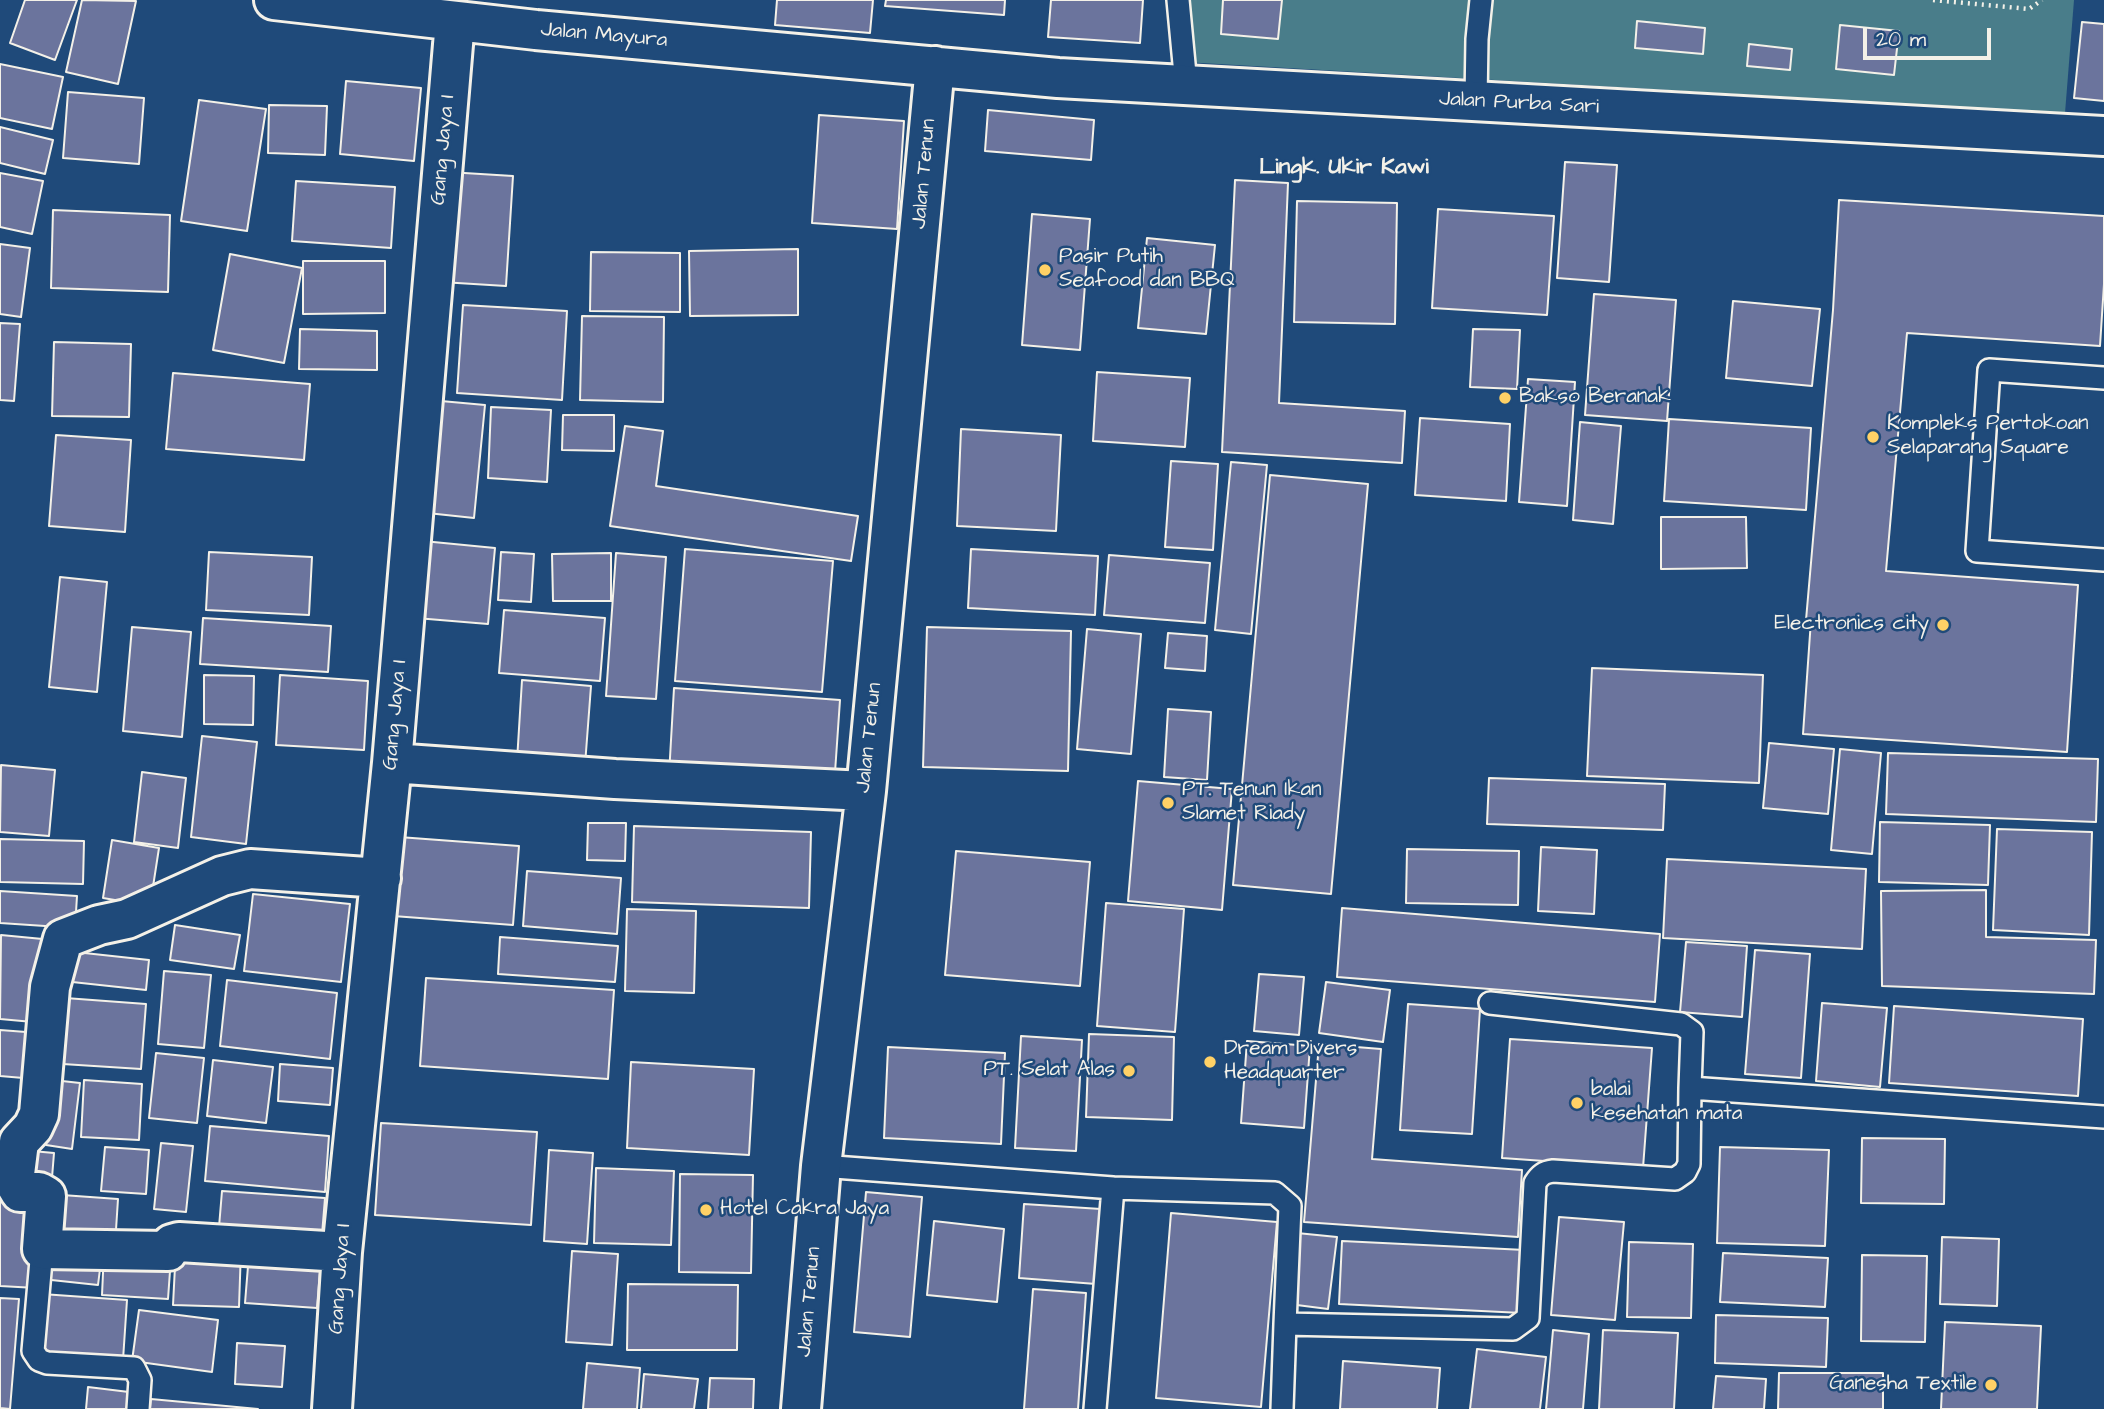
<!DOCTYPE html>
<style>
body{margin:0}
#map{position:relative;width:2104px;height:1409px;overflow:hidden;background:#1f4a7a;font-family:"Architects Daughter",sans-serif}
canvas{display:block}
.scale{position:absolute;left:1863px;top:28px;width:128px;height:32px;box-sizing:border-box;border:4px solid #f4f1e8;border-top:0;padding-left:9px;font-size:21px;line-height:24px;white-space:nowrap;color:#f4f1e8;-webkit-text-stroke:5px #1f4a7a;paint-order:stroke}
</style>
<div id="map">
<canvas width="2104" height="1409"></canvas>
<div class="scale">20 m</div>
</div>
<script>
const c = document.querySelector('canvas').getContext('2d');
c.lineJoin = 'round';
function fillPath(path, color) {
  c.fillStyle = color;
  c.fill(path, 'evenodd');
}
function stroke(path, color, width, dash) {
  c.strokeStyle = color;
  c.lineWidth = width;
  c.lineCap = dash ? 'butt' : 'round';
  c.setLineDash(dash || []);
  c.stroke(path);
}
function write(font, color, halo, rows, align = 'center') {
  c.font = font + ' "Architects Daughter",sans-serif';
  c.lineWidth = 5;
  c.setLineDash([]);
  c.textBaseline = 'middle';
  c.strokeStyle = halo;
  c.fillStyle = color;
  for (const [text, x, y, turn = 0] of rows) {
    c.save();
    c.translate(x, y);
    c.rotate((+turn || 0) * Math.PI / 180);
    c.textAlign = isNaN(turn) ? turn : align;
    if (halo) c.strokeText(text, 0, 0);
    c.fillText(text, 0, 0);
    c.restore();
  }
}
const green = new Path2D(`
 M1189,0h885l-9,113 -881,-51z`);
const building = new Path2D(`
 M25,0h52l-22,60 -45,-17z
 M82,0l54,1 -18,83 -52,-12z
 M777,0h96l-3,33 -95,-8z
 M886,0h119l-1,15 -119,-9z
 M1051,0h92l-3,43 -92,-6z
 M1223,0h59l-4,39 -57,-5z
 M1637,21l68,7 -2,26 -68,-6z
 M2082,22l22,2v77l-30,-3z
 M1840,25l59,6 -5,44 -58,-6z
 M1749,44l43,5 -2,21 -43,-4z
 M0,64l63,13 -11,52 -52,-11z
 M346,81l75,7 -7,73 -74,-7z
 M68,92l76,6 -5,66 -76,-6z
 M199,100l67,9 -19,122 -66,-10z
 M269,105l58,1 -2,49 -57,-2z
 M988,110l106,10 -3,40 -106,-9z
 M819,115l85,6 -7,108 -85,-6z
 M0,127l53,13 -8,34 -45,-11z
 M1565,162l52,3 -8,117 -52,-4z
 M448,172l65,4 -7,110 -65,-4z
 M0,173l43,8 -11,53 -32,-7z
 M1235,180l53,3 -9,220 126,8 -3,52 -180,-11z
 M296,181l99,6 -4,61 -99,-7z
 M1839,200l265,16v68l-4,62 -193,-13 -21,238 192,14 -11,167 -264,-18 8,-114h-5l27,-310z
 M1297,201l100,2 -2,121 -101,-2z
 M1438,209l116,7 -7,99 -115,-7z
 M53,210l117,5 -2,77 -117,-4z
 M1032,214l58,5 -10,131 -58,-5z
 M1147,238l68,7 -9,89 -68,-6z
 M0,244l30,4 -9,69 -21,-3z
 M798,249v66l-108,1 -1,-65z
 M591,252l89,1v59l-90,-1z
 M230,254l72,14 -18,95 -71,-13z
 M303,261h82v52l-82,1z
 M1594,294l82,6 -9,121 -82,-6z
 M1733,301l87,8 -8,77 -86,-8z
 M463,305l104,6 -5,89 -105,-7z
 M582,316l82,1 -1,85 -83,-2z
 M0,323l20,1 -6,77 -14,-1z
 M300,329l77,2v39l-78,-1z
 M1473,329l47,1 -3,59 -47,-2z
 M54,342l77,2 -2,73 -77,-1z
 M1097,372l93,6 -5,69 -92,-6z
 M173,373l137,11 -6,76 -138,-11z
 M1528,379l47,3 -8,124 -48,-4z
 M430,400l55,5 -11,113 -56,-6z
 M491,407l60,3 -4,72 -59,-4z
 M563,415h51v36l-52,-1z
 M1420,418l90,6 -4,77 -91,-6z
 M1669,419l142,9 -5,82 -142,-9z
 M1580,422l41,4 -8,98 -40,-4z
 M625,426l38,5 -7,55 202,30 -7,45 -241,-35z
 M961,429l100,6 -5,96 -99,-5z
 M56,435l75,5 -6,92 -76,-6z
 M1171,461l47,3 -5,86 -48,-3z
 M1231,462l36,3 -16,169 -36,-4z
 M1270,475l98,9 -37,410 -98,-9z
 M1661,517h85l1,51 -86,1z
 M423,541l72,7 -7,76 -72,-6z
 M685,549l148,12 -11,131 -147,-11z
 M971,549l127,7 -3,59 -127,-7z
 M209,552l103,5 -3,58 -103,-5z
 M501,552l33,2 -3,48 -33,-2z
 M611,553v48h-58l-1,-47z
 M616,553l50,4 -10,142 -50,-3z
 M1109,555l101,8 -5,60 -101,-8z
 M60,577l47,5 -10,110 -48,-5z
 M504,610l101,8 -5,63 -101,-8z
 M203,618l128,8 -3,46 -128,-8z
 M132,627l59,5 -9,105 -59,-6z
 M927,627l144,4 -3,140 -145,-4z
 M1087,629l54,5 -10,120 -54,-5z
 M1168,633l39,3 -2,35 -40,-3z
 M1592,668l171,7 -4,108 -172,-7z
 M204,675l50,1 -1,49 -49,-1z
 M280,675l88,6 -4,69 -88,-5z
 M522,680l69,6 -6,79 -68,-4z
 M674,688l166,12 -6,87 -165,-12z
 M1168,709l43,3 -4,68 -43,-3z
 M202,736l55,6 -11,102 -55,-7z
 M1769,743l65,6 -6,65 -65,-6z
 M1840,749l41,4 -9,101 -41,-4z
 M1888,753l210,6 -2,63 -210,-8z
 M1,765l54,5 -6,66 -49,-4z
 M142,772l44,6 -8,70 -44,-6z
 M1489,778l176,6 -2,46 -176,-6z
 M1138,781l94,8 -10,121 -94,-9z
 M1880,822l110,3 -2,60 -109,-3z
 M588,823h38l-1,38 -38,-1z
 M634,826l177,6 -2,76 -177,-6z
 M1997,829l95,3 -3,103 -96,-5z
 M399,837l120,9 -6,79 -120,-9z
 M0,839l84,2 -1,43 -83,-2z
 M112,840l47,8 -9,58 -47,-8z
 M1541,847l56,3 -3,64 -56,-3z
 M1407,849l112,2 -1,54 -112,-2z
 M956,851l134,11 -10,124 -135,-11z
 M1667,859l199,10 -4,80 -199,-11z
 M527,871l94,7 -4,56 -94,-8z
 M1986,890v47l110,3 -2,54 -212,-8 -1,-95z
 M0,891l77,5 -2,32 -75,-5z
 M253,894l97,10 -9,78 -97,-11z
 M1106,903l78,6 -9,123 -78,-6z
 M1342,908l318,26 -5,68 -318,-25z
 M627,909l69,2 -2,82 -69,-2z
 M175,925l65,10 -6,34 -64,-9z
 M1,935l52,5 -9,83 -44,-4z
 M500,937l118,9 -3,36 -117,-8z
 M1686,942l61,4 -5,71 -62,-5z
 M1755,950l55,4 -9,124 -56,-4z
 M66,951l83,9 -3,30 -83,-9z
 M164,971l47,4 -7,73 -46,-4z
 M1259,974l45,3 -5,58 -45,-4z
 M426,978l188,12 -6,89 -188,-13z
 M227,980l110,13 -7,66 -110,-13z
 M1326,982l64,8 -7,52 -64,-9z
 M52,997l94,7 -5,65 -94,-6z
 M1822,1003l65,5 -7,79 -64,-6z
 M1408,1004l72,5 -8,125 -72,-4z
 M1894,1006l189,13 -5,77 -189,-13z
 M0,1030l39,3 -4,46 -35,-3z
 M1089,1034l85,3 -2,83 -86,-3z
 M1021,1036l61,4 -6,111 -61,-3z
 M1510,1039l142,9 -9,120 -141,-10z
 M1247,1041l63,5 -6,82 -63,-5z
 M1319,1044l62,5 -9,110 150,11 -4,67 -214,-15z
 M888,1047l117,6 -4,91 -117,-6z
 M156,1053l48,5 -7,65 -48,-5z
 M213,1060l60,7 -7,56 -59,-7z
 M631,1062l123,7 -5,86 -122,-7z
 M280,1064l53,4 -3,37 -52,-4z
 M53,1080l27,3 -8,66 -26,-4z
 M84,1080l58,4 -3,56 -58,-3z
 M381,1123l156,9 -6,93 -156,-10z
 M210,1126l119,10 -4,56 -120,-11z
 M1862,1138l83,1 -1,65 -83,-1z
 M161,1143l32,3 -7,66 -32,-3z
 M105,1147l44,3 -3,44 -45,-3z
 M1720,1147l109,3 -4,96 -108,-3z
 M21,1150l33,3 -3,37 -33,-3z
 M549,1150l44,3 -6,91 -43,-3z
 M596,1168l78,3 -3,74 -77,-2z
 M680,1174l73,1 -2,98 -72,-1z
 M222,1191l103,7 -4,49 -103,-8z
 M866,1192l56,5 -12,140 -56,-5z
 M48,1194l70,5 -3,46 -70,-5z
 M0,1195l41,2 -5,91 -36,-2z
 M1024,1204l77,5 -5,75 -77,-6z
 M1171,1213l106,9 -16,185 -105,-9z
 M1559,1217l65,5 -9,98 -64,-5z
 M934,1221l70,8 -7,73 -70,-7z
 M1297,1233l40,4 -9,72 -39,-5z
 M1942,1237l57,2 -2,67 -57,-2z
 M1342,1241l183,9 -3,63 -183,-9z
 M1629,1242l64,2 -2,74 -64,-1z
 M176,1247l65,2 -2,58 -66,-2z
 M104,1251l67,6 -3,42 -66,-4z
 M572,1251l46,3 -6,91 -46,-3z
 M1723,1253l105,5 -3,49 -105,-5z
 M249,1254l72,5 -4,49 -72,-5z
 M44,1255l57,6 -3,24 -56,-6z
 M1862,1255l65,1 -2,86 -64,-1z
 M628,1284l110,1 -1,65h-110z
 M1033,1289l53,4 -8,116h-54z
 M42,1294l85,6 -4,60 -85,-6z
 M0,1298l19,1 -9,110 -10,-1z
 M139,1310l79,10 -6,52 -80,-11z
 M1716,1315l112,3 -2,49 -111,-4z
 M1945,1322l96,4 -4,83h-96z
 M1553,1330l36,4 -6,75h-37z
 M1603,1330l75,3 -4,76h-75z
 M237,1343l48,3 -3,41 -47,-3z
 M1477,1349l69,8 -6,52h-70z
 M1343,1361l97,7 -3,41h-97z
 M587,1363l53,5 -3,41h-54z
 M1779,1373h104v36h-105z
 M644,1374l54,5 -4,30h-53z
 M1716,1376l50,3 -2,30h-51z
 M710,1378l44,1 -1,30h-45z
 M88,1387l41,5 -2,17h-41z
 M151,1399l107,10h-108z`);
const path = new Path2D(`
 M1933,0l96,9 13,-9`);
const service = new Path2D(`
 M1178,0l8,85
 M1476,101l1,-62 4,-39
 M2104,378l-115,-8 -12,181 127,9
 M1490,1003l191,21 11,8 -2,56 414,29
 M821,1166l292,22 162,5 15,13 -5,118
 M42,1249l-9,102 6,9 8,3 87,5 6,12 -2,29
 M1095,1409l18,-221
 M1282,1409l3,-85 228,5 15,-11 7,-135c5,-8 9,-11 18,-12l122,8 10,-7 4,-8 1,-76`);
const minor = new Path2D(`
 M274,0l262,30 522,48 1046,58
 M392,763l223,16 251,12
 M342,1252l-163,-10 -7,2 -4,7 -126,-2 4,-53 -7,-4h-19l-6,-10 5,-40 14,-15 6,-13 11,-127 13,-48 36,-14 28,-6 95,-43 28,-7 131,9
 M332,1409l10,-157 50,-489 63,-742
 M801,1409l20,-243 45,-375 69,-725`);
const markers = [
 [1045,270,7,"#ffd166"],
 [1505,398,7,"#ffd166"],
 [1873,437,7,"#ffd166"],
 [1943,625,7,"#ffd166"],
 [1168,803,7,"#ffd166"],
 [1210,1062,7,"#ffd166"],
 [1129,1071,7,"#ffd166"],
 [1577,1103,7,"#ffd166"],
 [706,1210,7,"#ffd166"],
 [1991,1385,7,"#ffd166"]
];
const streetNames = [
 ["Jalan Mayura",604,36,5],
 ["Jalan Purba Sari",1519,104,3],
 ["Gang Jaya I",444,150,-85],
 ["Jalan Tenun",925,174,-85],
 ["Gang Jaya I",396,715,-85],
 ["Jalan Tenun",870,738,-84],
 ["Gang Jaya I",341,1279,-86],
 ["Jalan Tenun",810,1302,-85]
];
const poiNames = [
 ["Pasir Putih",1059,258],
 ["Seafood dan BBQ",1059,282],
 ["Bakso Beranak",1519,398],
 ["Kompleks Pertokoan",1887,425],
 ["Selaparang Square",1887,449],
 ["Electronics city",1929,625,"right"],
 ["PT. Tenun Ikan",1182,791],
 ["Slamet Riady",1182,815],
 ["Dream Divers",1224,1050],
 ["Headquarter",1224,1074],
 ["PT. Selat Alas",1115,1071,"right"],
 ["balai",1591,1091],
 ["kesehatan mata",1591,1115],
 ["Hotel Cakra Jaya",720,1210],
 ["Ganesha Textile",1977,1385,"right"]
];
const neighbourhoodNames = [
 ["Lingk. Ukir Kawi",1344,168]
];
fillPath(green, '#497d8a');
fillPath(building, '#6b749d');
stroke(building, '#f4f1e8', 2);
stroke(service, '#f4f1e8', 26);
stroke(minor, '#f4f1e8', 44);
stroke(path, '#f4f1e8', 4.5, [2, 5]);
stroke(service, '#1f4a7a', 21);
stroke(minor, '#1f4a7a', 38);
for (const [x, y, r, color] of markers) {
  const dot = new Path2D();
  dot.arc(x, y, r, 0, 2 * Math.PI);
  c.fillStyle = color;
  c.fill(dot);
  stroke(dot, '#1f4a7a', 2.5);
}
write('21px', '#f4f1e8', '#1f4a7a', streetNames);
write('21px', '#f4f1e8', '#1f4a7a', poiNames, 'left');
write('bold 23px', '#f4f1e8', '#1f4a7a', neighbourhoodNames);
</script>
